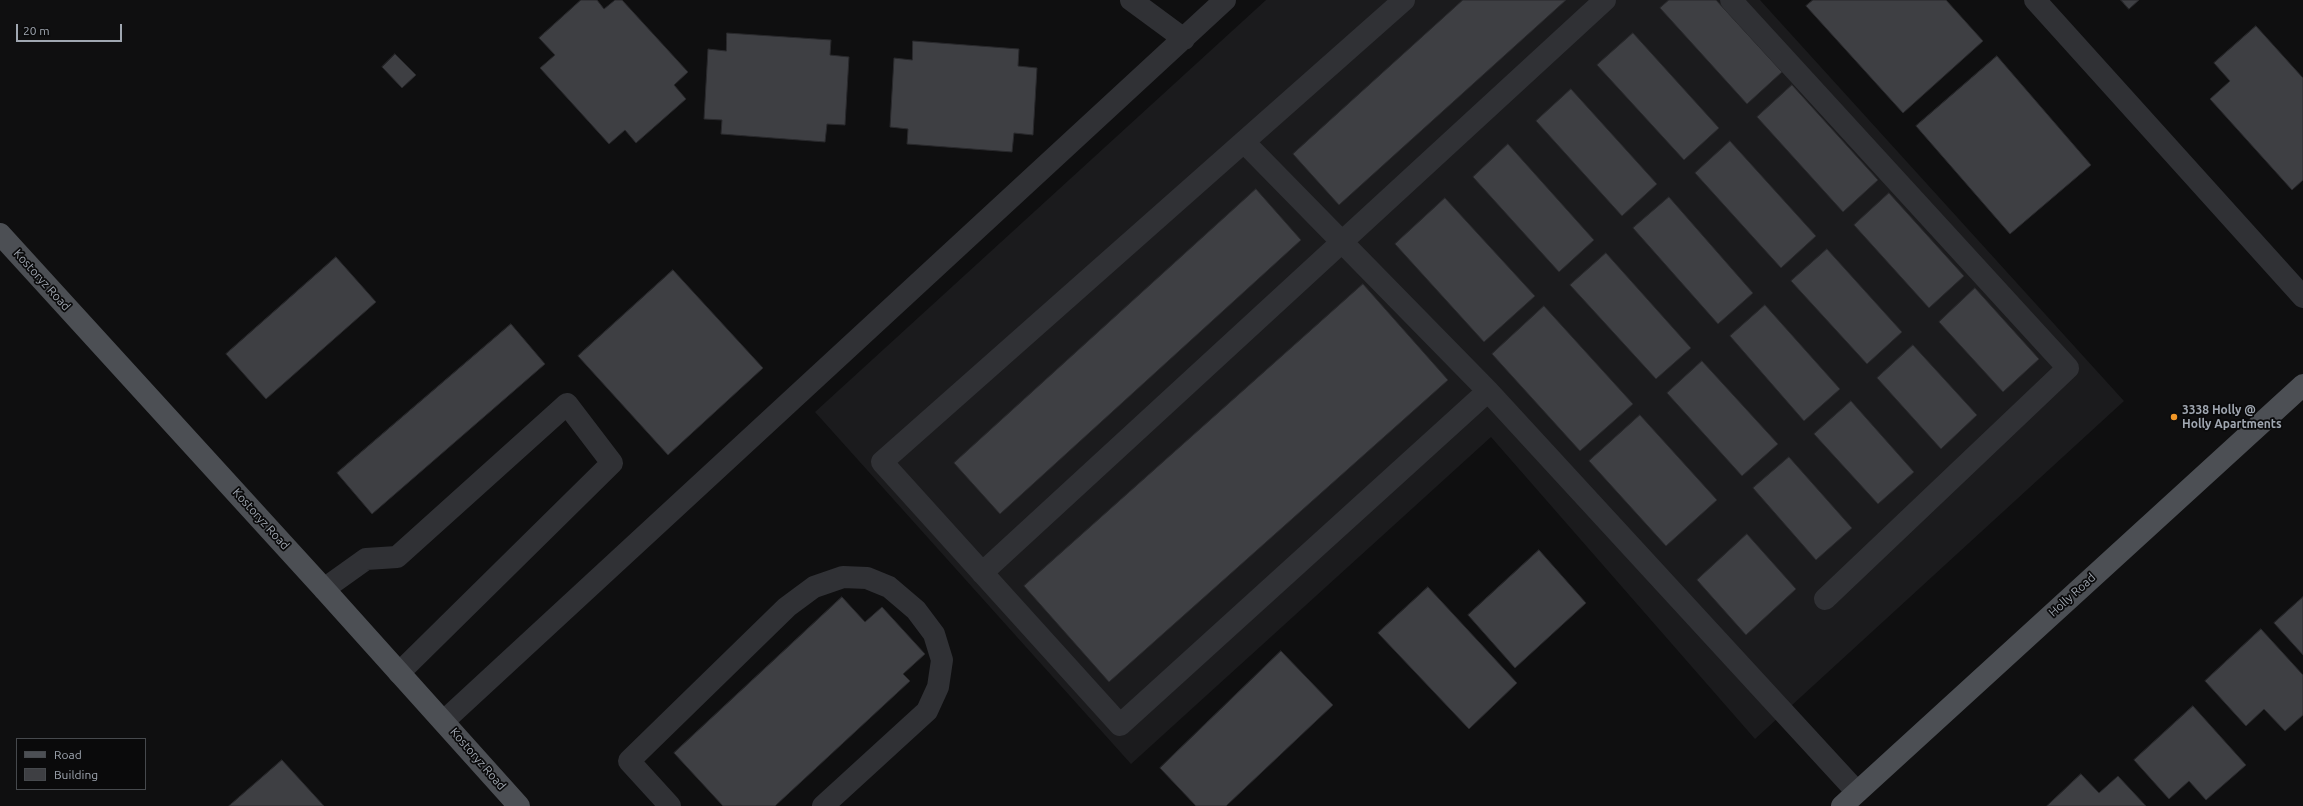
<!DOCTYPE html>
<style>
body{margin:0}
#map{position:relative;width:2303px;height:806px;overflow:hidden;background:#0f0f10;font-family:Ubuntu,sans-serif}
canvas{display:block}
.legend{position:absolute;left:16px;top:738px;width:130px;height:52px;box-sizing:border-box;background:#0a0a0b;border:1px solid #46494d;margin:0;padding:5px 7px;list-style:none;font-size:12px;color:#a0a7b1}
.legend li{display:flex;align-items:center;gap:8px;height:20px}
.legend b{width:20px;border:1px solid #46494d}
.scale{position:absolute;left:16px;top:24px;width:106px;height:18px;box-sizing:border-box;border:2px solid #a0a7b1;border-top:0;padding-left:5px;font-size:12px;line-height:14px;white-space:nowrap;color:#a0a7b1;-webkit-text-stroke:3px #0a0a0b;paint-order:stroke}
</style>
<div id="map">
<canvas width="2303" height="806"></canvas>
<ul class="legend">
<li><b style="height:5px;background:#4c4f54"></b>Road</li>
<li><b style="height:11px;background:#3e3f43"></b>Building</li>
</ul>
<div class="scale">20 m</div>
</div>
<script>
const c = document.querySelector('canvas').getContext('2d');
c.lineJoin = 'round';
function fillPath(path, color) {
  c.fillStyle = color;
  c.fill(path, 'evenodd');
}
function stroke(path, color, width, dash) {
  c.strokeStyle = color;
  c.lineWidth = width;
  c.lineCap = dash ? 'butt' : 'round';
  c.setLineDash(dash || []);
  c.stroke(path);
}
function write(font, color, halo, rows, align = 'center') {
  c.font = font + ' Ubuntu,sans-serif';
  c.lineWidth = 3.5;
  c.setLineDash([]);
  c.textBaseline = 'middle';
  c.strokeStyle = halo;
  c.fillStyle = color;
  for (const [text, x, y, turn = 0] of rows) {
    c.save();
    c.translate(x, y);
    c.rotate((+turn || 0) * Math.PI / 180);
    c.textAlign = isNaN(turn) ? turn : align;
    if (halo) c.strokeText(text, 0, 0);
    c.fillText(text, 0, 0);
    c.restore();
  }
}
const built = new Path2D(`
 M1266,0h494l364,401 -369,338 -264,-302 -360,327 -316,-352z`);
const building = new Path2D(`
 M581,0h16l7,9 11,-9h7l66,72 -14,13 12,14 -50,44 -11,-13 -16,14 -69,-76 15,-13 -16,-17z
 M1463,0h103l-227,205 -46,-51z
 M1669,0h47l66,72 -35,32 -87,-96z
 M1813,0h133l37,41 -80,72 -97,-107z
 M2121,0h18l-10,9z
 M2256,26l47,52v102l-11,10 -82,-91 20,-18 -16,-18z
 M727,33l104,7 -1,15 19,2 -4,68 -18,-1 -2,18 -104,-8 1,-14 -18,-1 4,-70 18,2z
 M1633,33l86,95 -35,32 -87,-95z
 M913,41l106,8 -1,17 19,2 -4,67 -19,-2 -2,19 -105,-8 1,-15 -18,-2 4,-69 18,2z
 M395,54l21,21 -14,13 -20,-21z
 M1997,56l94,109 -81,69 -94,-108z
 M1792,85l86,95 -35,32 -86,-95z
 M1571,89l86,95 -35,32 -86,-95z
 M1730,141l86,95 -35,32 -86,-95z
 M1508,144l86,96 -35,32 -86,-95z
 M1256,189l45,51 -301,274 -46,-51z
 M1889,193l75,83 -35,32 -75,-83z
 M1669,197l84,96 -35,31 -85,-96z
 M1445,198l90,98 -51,46 -89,-98z
 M1827,249l75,83 -35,32 -76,-83z
 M1606,253l85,95 -35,31 -86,-94z
 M336,257l40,45 -110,97 -40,-45z
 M673,270l90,98 -95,87 -90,-99z
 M1363,284l85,96 -339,302 -85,-96z
 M1975,288l64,71 -36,33 -64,-70z
 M1765,305l75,84 -36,32 -74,-85z
 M1544,306l89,98 -53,47 -88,-97z
 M511,324l34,40 -173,150 -35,-41z
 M1913,345l64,70 -36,34 -64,-71z
 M1702,361l76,83 -36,32 -75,-83z
 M1851,401l63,71 -36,32 -64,-70z
 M1640,415l77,85 -51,46 -77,-85z
 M1789,457l63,71 -36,32 -63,-72z
 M1747,534l49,55 -50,46 -49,-55z
 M1539,550l47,53 -71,65 -47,-53z
 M1428,587l89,96 -48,46 -91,-96z
 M842,597l23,25 17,-15 43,47 -22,20 7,7 -135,125h-52l-49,-53z
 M2303,597v58l-29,-32z
 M2261,629l42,46v40l-18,16 -21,-22 -18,17 -41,-45z
 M1281,651l52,54 -107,101h-30l-36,-38z
 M2193,706l53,59 -40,35 -17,-19 -20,18 -35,-39z
 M282,760l42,46h-95z
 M2081,774l18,19 19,-17 28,30h-99z`);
const minor = new Path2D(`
 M1131,0l53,39
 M1404,0l-522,462 238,263 368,-334 369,401
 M1731,0l337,368 -243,231
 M2035,0l268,297
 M1245,143l243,248
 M982,573l623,-573
 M324,589l42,-30 31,-2 170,-153 45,59 -213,210
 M444,721l781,-721
 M670,806l-41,-45 158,-154 27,-20 29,-10 24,1 22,9 27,23 18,24 8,26 -4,27 -11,24 -104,95`);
const major = new Path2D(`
 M0,234l324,355 195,217
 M1842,806l461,-421`);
const markers = [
 [2174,417,4,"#f19727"]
];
const streetNames = [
 ["Kostoryz Road",42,280,48],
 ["Kostoryz Road",261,519,48],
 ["Holly Road",2072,595,-42],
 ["Kostoryz Road",478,759,49]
];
const poiNames = [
 ["3338 Holly @",2182,410],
 ["Holly Apartments",2182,424]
];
fillPath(built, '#1b1b1d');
fillPath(building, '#3e3f43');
stroke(building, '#29292c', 1);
stroke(minor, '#303135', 22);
stroke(major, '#4c4f54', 22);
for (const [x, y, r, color] of markers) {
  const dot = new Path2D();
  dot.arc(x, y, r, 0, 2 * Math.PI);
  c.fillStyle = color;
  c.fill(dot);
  stroke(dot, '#0a0a0b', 1.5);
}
write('12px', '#a0a7b1', '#0a0a0b', streetNames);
write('bold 12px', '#a0a7b1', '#0a0a0b', poiNames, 'left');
</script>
